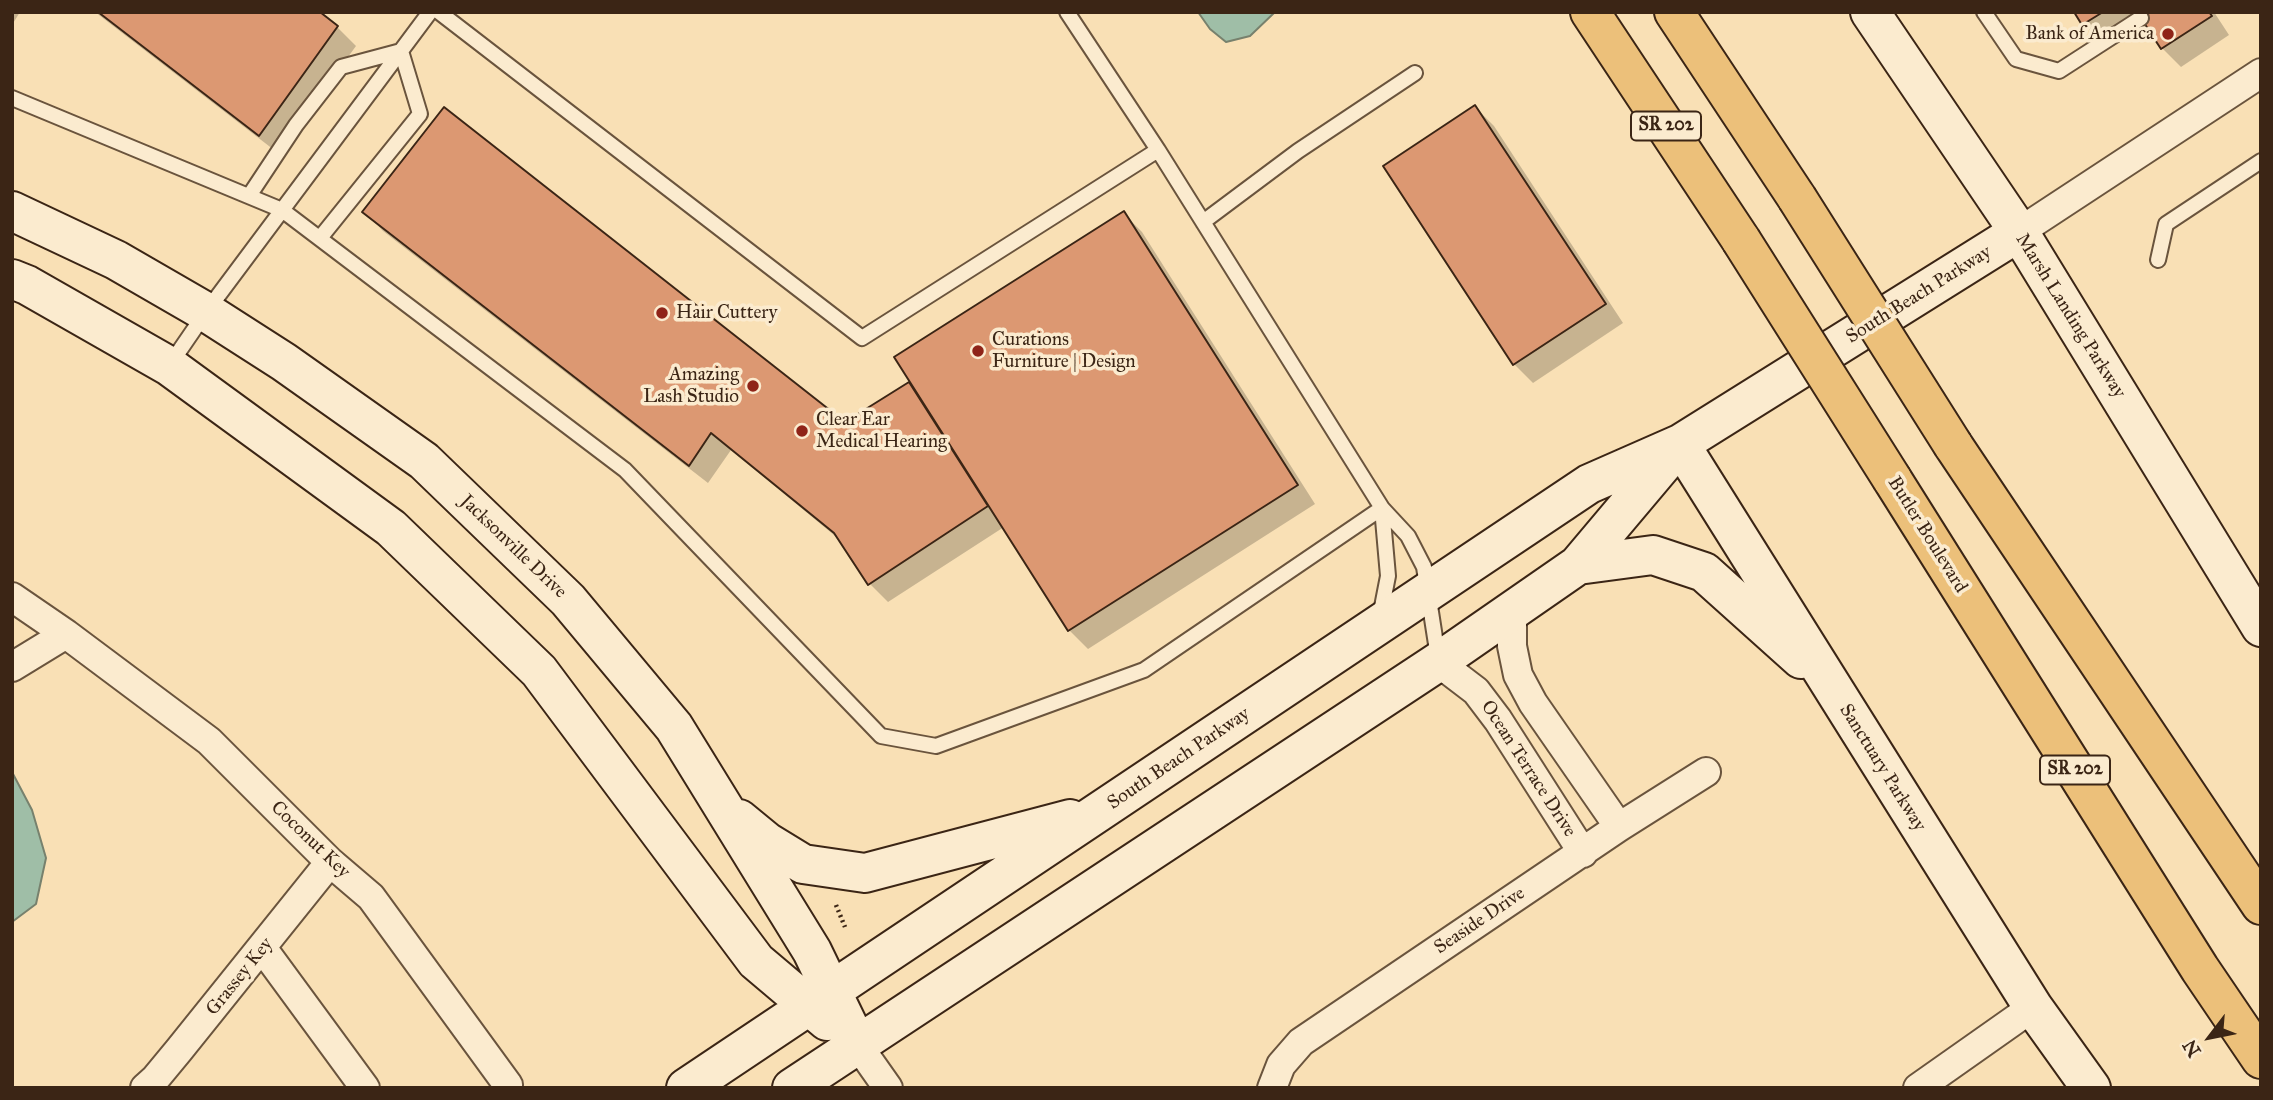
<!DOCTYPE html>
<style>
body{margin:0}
#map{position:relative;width:2273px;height:1100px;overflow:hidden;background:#f9e0b5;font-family:"IM FELL Great Primer",serif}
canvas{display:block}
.frame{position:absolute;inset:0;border:14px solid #3b2515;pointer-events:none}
.north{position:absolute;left:2175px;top:1002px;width:70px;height:70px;-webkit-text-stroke:5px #fbebcf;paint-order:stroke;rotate:238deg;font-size:19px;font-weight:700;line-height:28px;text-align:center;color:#3b2515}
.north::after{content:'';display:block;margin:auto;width:24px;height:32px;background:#3b2515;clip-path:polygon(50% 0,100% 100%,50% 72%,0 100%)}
</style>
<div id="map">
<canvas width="2273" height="1100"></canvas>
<div class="frame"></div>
<div class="north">N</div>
</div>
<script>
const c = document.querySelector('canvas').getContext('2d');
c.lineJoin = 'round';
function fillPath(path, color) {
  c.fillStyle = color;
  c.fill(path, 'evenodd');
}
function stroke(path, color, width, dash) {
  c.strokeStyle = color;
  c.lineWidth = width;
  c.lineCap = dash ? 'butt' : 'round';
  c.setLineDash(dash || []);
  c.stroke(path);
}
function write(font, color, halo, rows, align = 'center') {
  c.font = font + ' "IM FELL Great Primer",serif';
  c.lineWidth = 7;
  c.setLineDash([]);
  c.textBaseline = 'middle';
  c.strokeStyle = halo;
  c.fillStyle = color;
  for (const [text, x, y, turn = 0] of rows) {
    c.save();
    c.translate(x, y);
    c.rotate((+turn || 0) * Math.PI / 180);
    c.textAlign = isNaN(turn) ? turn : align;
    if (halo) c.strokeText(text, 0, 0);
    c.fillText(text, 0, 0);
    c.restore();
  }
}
const water = new Path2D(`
 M1198,12h77l-25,24 -24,6 -16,-13z
 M12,772l20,38 14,48 -10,46 -24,18z`);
const shadow = new Path2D(`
 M12,12h8l-8,13z
 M95,12h222l20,15 19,19 -78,107z
 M2076,12h138l15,23 -48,32 -19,-19 -19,-30 -40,25 -19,-19z
 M1475,107l19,19 129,197 -90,60 -19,-19z
 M365,212l480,213 67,-43 211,-169 19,19 173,272 -227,145 -19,-19 -65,-103 -116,75 -19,-19 -29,-43 -109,-90 -23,33 -325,-252z`);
const building = new Path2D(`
 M98,12h222l18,14 -79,110z
 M2074,12h29l-21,13z
 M2137,12h72l3,4 -51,33z
 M1475,105l131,199 -93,61 -130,-199z
 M444,107l401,315 64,-40 79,124 -120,79 -34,-52 -123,-100 -22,33 -327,-254z
 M1124,211l174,274 -230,146 -174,-274z`);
const path = new Path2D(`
 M836,905l9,22`);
const lane = new Path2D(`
 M439,12l423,326 296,-188
 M1067,12l91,138 224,358 26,28 16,31 14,90
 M1984,12l32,47 43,12 82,-53
 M12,98l270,112 343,260 256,266 55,10 208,-76 238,-162
 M249,196l47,-71 45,-58 60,-16 19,63 -100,124
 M1203,222l95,-71 117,-78
 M2158,260l8,-36 95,-63
 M169,366l37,-54 224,-300
 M1380,617l8,-41 -6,-68`);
const street = new Path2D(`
 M2019,232l242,-159
 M12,597l54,37 143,107 121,121 41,35 137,188 -1,3
 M1512,612v34l6,29 15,28 86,124
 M1438,662l38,29 22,29 85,133
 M12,667l54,-33
 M263,949l102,139
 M857,1044l31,44
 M145,1088l10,-9 24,-29 151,-188
 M1272,1088l9,-23 20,-23 318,-215 87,-55
 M1918,1088l115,-81`);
const secondary = new Path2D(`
 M1870,12l149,220 242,395
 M12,211l104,49 90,52 78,50 140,99 144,139 106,127 138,224 45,93
 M12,279l15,6 142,81 222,162 148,143 217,290 71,60
 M1680,444l353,563 58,81
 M1578,565l75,-10 51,17 97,87
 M739,819l28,23 36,22 62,9 205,-54
 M686,1088l903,-604 91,-40 339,-212
 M792,1088l646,-426 140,-97 96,-114`);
const highway = new Path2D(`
 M1590,12l151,228
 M1674,12l123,186
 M1953,445l308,460
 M1892,479l308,490 61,90`);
const highwayBridge = new Path2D(`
 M1797,198l156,247
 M1741,240l151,239`);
const markers = [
 [2168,34,7,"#8f2418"],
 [662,313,7,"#8f2418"],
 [978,351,7,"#8f2418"],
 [753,386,7,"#8f2418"],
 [802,431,7,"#8f2418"]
];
const shields = [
 [1666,126,70],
 [2075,770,70]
];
const shieldNames = [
 ["SR 202",1666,126],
 ["SR 202",2075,770]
];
const poiNames = [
 ["Bank of America",2154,34,"right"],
 ["Hair Cuttery",676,313],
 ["Curations",992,340],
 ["Furniture | Design",992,362],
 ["Amazing",739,375,"right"],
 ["Lash Studio",739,397,"right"],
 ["Clear Ear",816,420],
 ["Medical Hearing",816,442]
];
const streetNames = [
 ["South Beach Parkway",1919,295,-32],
 ["Marsh Landing Parkway",2070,316,58],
 ["Butler Boulevard",1927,535,58],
 ["Jacksonville Drive",513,547,44],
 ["South Beach Parkway",1179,759,-34],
 ["Sanctuary Parkway",1882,768,58],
 ["Ocean Terrace Drive",1528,769,57],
 ["Coconut Key",310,840,44],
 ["Seaside Drive",1480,921,-34],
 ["Grassey Key",240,977,-51]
];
fillPath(water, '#9fbea7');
stroke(water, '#77816d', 2);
fillPath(shadow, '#0003');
fillPath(building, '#dc9872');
stroke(building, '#3b2515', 2);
stroke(lane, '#6a543d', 18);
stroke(street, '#6a543d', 32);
stroke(secondary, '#3b2515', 42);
stroke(highway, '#3b2515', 42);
stroke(path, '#3b2515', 4.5, [2, 3.5]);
stroke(lane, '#fbebcf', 14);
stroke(street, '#fbebcf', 28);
stroke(secondary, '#fbebcf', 38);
stroke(highway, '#ecc07a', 38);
stroke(highwayBridge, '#3b2515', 42, []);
stroke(highwayBridge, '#ecc07a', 38);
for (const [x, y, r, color] of markers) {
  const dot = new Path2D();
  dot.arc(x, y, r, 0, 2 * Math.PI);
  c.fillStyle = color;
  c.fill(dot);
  stroke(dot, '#fbebcf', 2.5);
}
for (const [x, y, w] of shields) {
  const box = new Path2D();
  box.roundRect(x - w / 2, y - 14.5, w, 29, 5);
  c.fillStyle = '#fbebcf';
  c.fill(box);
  stroke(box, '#3b2515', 2);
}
write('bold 18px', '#3b2515', null, shieldNames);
write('19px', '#3b2515', '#fbebcf', poiNames, 'left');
write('19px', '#3b2515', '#fbebcf', streetNames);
</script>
